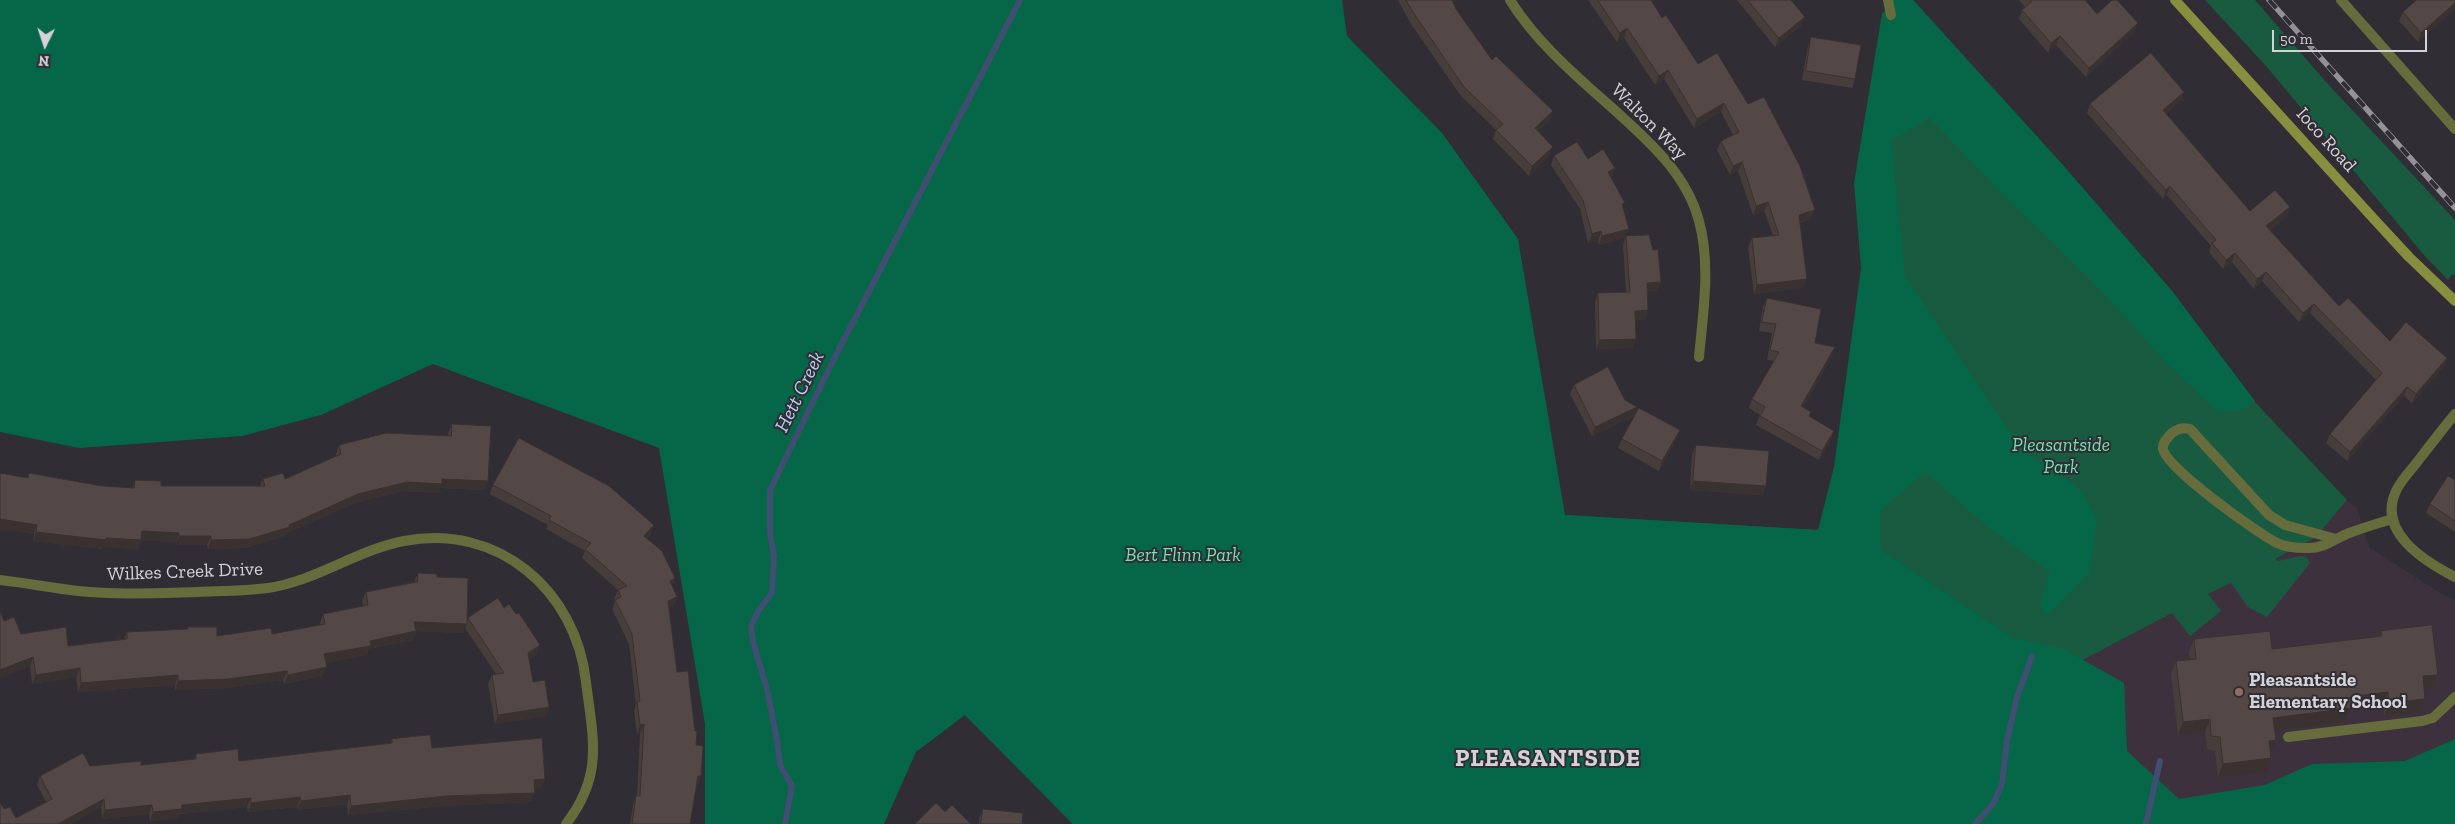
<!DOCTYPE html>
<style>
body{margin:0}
#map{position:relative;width:2455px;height:824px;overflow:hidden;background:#302d35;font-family:"Zilla Slab",serif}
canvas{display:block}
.north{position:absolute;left:20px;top:20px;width:50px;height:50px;-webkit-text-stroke:4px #302d35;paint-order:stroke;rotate:184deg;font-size:14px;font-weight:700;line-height:20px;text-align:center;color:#d4d2d7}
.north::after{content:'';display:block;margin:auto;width:18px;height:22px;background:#d4d2d7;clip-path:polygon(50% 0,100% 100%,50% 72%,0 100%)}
.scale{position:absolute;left:2272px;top:30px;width:155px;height:22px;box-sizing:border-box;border:2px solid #d4d2d7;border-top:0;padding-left:6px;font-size:15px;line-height:18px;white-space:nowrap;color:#d4d2d7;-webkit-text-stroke:4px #302d35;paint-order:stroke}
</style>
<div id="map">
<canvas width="2455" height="824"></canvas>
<div class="north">N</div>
<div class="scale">50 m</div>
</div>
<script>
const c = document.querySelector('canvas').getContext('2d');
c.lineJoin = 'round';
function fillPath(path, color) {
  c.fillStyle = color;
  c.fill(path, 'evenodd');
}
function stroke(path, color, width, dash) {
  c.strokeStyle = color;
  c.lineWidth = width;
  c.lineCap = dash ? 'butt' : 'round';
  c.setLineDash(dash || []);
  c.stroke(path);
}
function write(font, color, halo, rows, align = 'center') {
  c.font = font + ' "Zilla Slab",serif';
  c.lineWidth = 4;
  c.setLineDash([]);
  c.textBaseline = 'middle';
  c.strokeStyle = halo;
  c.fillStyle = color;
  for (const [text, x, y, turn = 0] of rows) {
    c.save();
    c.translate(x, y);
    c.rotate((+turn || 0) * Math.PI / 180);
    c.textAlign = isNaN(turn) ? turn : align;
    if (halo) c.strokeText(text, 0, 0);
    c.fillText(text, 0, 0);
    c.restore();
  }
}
const education = new Path2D(`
 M2347,500l10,8 12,39 71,46 15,7v196l-33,28 -575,-40 468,-246z`);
const green = new Path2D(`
 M1913,0l148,163 111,128 82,110 93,99 -32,38 -40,21 3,2 21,-5 7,1 4,6 -43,54 -19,-10 -17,-24 -23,11 13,17 -31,25 -18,-23 -324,171 -775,40 -108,-109 600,-200 253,15 51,-34 22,-357z
 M2205,0h50l71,82 129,138v56l-2,-2 -5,6 -24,-25 -158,-189z`);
const forest = new Path2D(`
 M0,0h1342l5,36 95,97 76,106 47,276 253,15 16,-63 27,-199 -7,-85 28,-169 11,-14h20l148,163 111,128 83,110 -10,8 -27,3 -57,-55 -65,-72 -89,-86 -77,-81 -39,22 14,136 116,173 61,42 15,29 -8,54 -36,36 -10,4 -3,-10 10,-32 -60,-43 -65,-57 -45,39 1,39 132,88 51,11 60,34 3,68 52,48 86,-14 47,-21 93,-3 50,-22v85h-1382l-108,-109 -49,37 -32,72h-179v-100l-46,-276 -226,-84 -112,51 -79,21 -163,12 -79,-16z`);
const stream = new Path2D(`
 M785,824l7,-38 -12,-21 -3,-25 -10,-51 -14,-47 -2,-16 7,-15 14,-18 2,-37 -4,-23v-43l68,-139 182,-351
 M1975,824l18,-20 9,-20 5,-43 10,-44 15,-41
 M2146,824l14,-63`);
const service = new Path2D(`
 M1888,0l3,15
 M2336,539l-51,-14 -16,-10 -79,-86c-7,-2 -13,0 -18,4 -4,4 -10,10 -9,16 2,18 94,84 114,94 8,4 21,5 30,5 16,1 27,-9 42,-15 14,-5 29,-10 44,-14
 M2288,737l134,-16 11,-3 22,-21`);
const minor = new Path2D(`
 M1510,0c28,45 71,80 110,115 33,30 67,61 79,106 12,44 4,92 0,136
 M2341,0l114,129
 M2455,414c-14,17 -27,34 -41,52 -6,7 -14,16 -18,25 -19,41 28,70 59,86
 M0,580c26,3 52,8 78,11 40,4 80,2 120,1 23,-1 47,-1 70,-4 48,-7 89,-38 136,-47 94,-18 172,49 182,141 7,57 18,93 -20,142`);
const secondary = new Path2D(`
 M2175,0l198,218 36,39 46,44`);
const rail = new Path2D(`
 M2269,0l186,208`);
const wall = new Path2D(`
 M1398,0h54l4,9 36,51 58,60 -12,11 11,25 -20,20 -36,-37 3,-9 -35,-34 -50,-72z
 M1588,0h63l11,18 36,46 113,155 -11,4 3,65 -49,6 -6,-47 4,-9 21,-3 -9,-24 -11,4 -15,-44 -8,4 -13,-25 4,-9 12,-6 -12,-23 -27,16 -30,-49 -9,6 -31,-47 -7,4z
 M1737,0h54l10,26 -26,21z
 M2019,0h66l12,14 37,18 -48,45 -30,-32 -8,8 -29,-34 3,-9 3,-3z
 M2416,0h39v9l-37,33 -19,-21 4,-9z
 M1811,37l44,42 -3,9 -50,-8 6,-34z
 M2184,92l-3,9 -15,13 84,97 40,-4 -4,9 -16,14 69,76 51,35 57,17 -3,9 -32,36 -8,-7 -57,65 -21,-18 4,-9 46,-54 -66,-67 -11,9 -37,-41 -8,8 -22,-27 -9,7 -14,-17 2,-6 -44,-51 -4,4 -76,-86 3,-9z
 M1554,156l34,3 27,9 -3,9h-1l12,30 6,22 -3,7 35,46 -4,9h-10l1,19 -3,10h-10l1,19 -4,9 -36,1 -1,-47 3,-9 28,-1 -3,-47 2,-7 -26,7 -1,-4 -10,2 -8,-34 -29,-44z
 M1767,298l48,45 17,13 -29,51 8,5 -1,4 21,24 -12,20 -63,-35 4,-10 -11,-7 3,-9 22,-38 -7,-1 5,-27 -13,-2 4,-24z
 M1574,385l51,15 12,7 -3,9 -42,20 -22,-42z
 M452,424l33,66 -45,-2 -1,5 -35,-2 -49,12 -68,30 -1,3 -41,12 -37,1 -1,-4h-32l1,-3 -35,-2 -3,9 -35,-2v2l-70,-8 1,-7 -34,-5v-56l27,5 2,-5 73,13 30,2 3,-8 26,6h99l3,-7h22l51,-23v-2l3,-9 109,-9v-3z
 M1622,439h54l-17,32 -41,-23z
 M1696,445l67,50 -73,-5 2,-35z
 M2455,480v52l-29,-19 4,-9z
 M493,485l158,49 -4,4 25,48 2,20 -5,2 8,64 19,73 2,40h-2l-6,39h-60l3,-19 3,-9h1l3,-62h-3l-3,-23 2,-7 -7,-60 -17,-35 3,-8 -1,-2 4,-9 -36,-32 3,-7 -39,-22 2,-4 -58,-31z
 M418,573l19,4 30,44 1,-3 69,36 -8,5 4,23 16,25 -3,9 -51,8 -7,-40 4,-9 4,-1 -31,-46 -2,5 -47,-2 -3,9 -44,9 -2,6 -41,8 -3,13 -39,8 -1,-4 -58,8 -50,2v-5l-97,7 -2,-15 -44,7 -2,-18 -30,12v-65l4,8 17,13 47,12 56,-7 3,-7 60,-3 1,-2 29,9 55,-2 48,-9v-2l3,-9 40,-8 -1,-5 4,-9 48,-10z
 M2381,631l52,57 -9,1 -3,23 -37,4 -1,-10 -32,4 -5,12 -71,8 -4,24 -5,18 -48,6 -3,-27 -8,-2 -2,-17 -27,3 -7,-61 5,-13 14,-2 -1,-7 5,-13 78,10 108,-13z
 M392,739l40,9 109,40 -7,1 -3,13 -88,4 -95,9 -1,-11 -50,6v-3l-49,5 -1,-5 -67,7 -1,4 -29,3 -1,-7 -47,5 -1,-11 -101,16 4,-15 12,9 30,-16 -9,-17 3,-9 50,-10 51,-1 53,-6 2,-5 43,7 151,-18z
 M983,809l39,15h-43v-6z`);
const shadedWall = new Path2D(`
 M2455,3v6l-37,33 3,-9z
 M1805,17l-4,9 -26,21 4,-9z
 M2138,23l-4,9 -48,45 3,-9z
 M1627,28l-3,10 -7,4 3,-9z
 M2060,36l-4,9 -8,8 3,-10z
 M1668,70l-4,9 -9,6 4,-9z
 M2184,92l-3,9 -21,18 3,-9z
 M1724,103l-3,9 -27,16 3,-9z
 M1553,111l-3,9 -19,17 4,-9z
 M1553,147l-4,9 -20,20 3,-10z
 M1742,162l-4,9 -8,4 3,-9z
 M1615,168l-3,9 -8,4 4,-9z
 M2170,186l-3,9 -4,4 3,-9z
 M1768,202l-4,9 -11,4 3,-9z
 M2290,207l-4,9 -23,19 3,-9z
 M1815,210l-4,9 -15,5 3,-9z
 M1629,229l-3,9 -27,7 3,-9z
 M1601,231l-3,10 -10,2 4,-9z
 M2235,253l-3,9 -9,7 3,-9z
 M2266,272l-4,9 -8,8 3,-10z
 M1807,279l-4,9 -49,6 3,-9z
 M1661,282l-4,9 -13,1 3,-9z
 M2314,304l-4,9 -11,9 4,-9z
 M1648,310l-3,10h-14l4,-9z
 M1636,339l-4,9 -36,1 3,-9z
 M1835,347l-3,9 -34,59 3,-9z
 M2447,358l-3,9 -32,36 4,-9z
 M2407,387l-3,9 -57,65 3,-9z
 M1637,407l-3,9 -42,20 3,-9z
 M1680,430l-4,9 -17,32 3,-10z
 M1834,431l-3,9 -12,20 3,-9z
 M442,479l46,2 -3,9 -45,-2 -1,5 -35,-2 -49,12 -68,30 -1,3 -41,12 -37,1 3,-9 78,-15 69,-31 49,-12z
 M1693,481l73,5 -3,9 -73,-5z
 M0,519l37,6 -3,9 -34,-5z
 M654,525l-3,9 -10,11 3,-9z
 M142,531l37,2 -3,9 -35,-2 -3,9 -35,-2v2l-70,-8 3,-9z
 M179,536h32l-4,9h-32z
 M675,578l-3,9 -2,-6z
 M677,597l-3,9 -9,4 3,-9z
 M414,622l53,2 -4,9 -52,-2z
 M416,631l-3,9 -44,9 -2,6 -46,9 3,-10 46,-13z
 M540,645l-3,9 -13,8 4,-9z
 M33,657l-3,9 -30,12v-8z
 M327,667l-4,9 -39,8 4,-9z
 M80,668l-4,9 -44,7 4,-9z
 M287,671l-4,9 -58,8 -50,2 3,-9z
 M178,675l-3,10 -97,7 3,-9z
 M2438,675l-5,13 -15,2 5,-14z
 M2388,692l-5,14 -32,4 -5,12 -78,9 5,-13 77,-21z
 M2425,699l-4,13 -37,4 5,-13z
 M549,707l-3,9 -51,8 3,-9z
 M2210,719l-5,13 -27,3 5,-13z
 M644,724l-4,10h-3l3,-9z
 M2276,740l-5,14h-7l5,-13z
 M2271,758l-5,14 -48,6 5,-14z
 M698,776h3l-3,9h-4z
 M545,779l-4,9 -11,1 4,-9z
 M535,793l-4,9 -88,4 -95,9 3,-9 96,-10z
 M350,795l-3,9 -50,6 4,-9z
 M300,797l-3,10 -49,5 3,-9z
 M251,798l-4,9 -67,7 -1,4 -29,3 3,-9 29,-7z
 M104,799l-3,9 -30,16h-13z
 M152,805l-3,9 -47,5 3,-9z`);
const building = new Path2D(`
 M1406,0h46l4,9 36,51 4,-4 57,55 -18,17 18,19 -21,19 -36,-36 7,-6 -39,-37 -49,-72z
 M1598,0h53l11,18 4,-3 32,49 19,-11 31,51 16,-7 36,69 15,44 -16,5 8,64 -50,6 -5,-47 27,-3 -11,-33 -12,4 -14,-44 -9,4 -12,-25 18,-9 -15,-29 -27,16 -29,-49 -9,6 -32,-48 -7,5z
 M1748,0h43l14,17 -26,21z
 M2030,0h55l12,14 15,-14h5l21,23 -49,45 -29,-32 -9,7 -29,-33 9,-8z
 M2417,0h38v3l-34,30 -18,-21z
 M1811,37l50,8 -6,34 -49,-8z
 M2151,53l33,39 -21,18 87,101 25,-21 15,17 -24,19 73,80 9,-8 42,43 16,-19 41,36 -31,36 -9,-7 -57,65 -20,-18 52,-61 -68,-69 -11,9 -37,-41 -9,7 -22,-26 -9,7 -14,-17 4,-3 -46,-54 -4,4 -76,-86z
 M1577,142l11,17 15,-10 12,19 -7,4 17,31 -3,1 7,25 -27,7 -1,-5 -9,3 -9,-34 -29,-44z
 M1649,235l4,15 5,-1 3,33 -14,1 1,27 -13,1 1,28 -37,1 -1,-47 32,-1 -4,-56z
 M1767,298l54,11 -6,34 20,4 -34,59 10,6 -2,4 25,15 -12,20 -62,-35 5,-9 -13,-8 27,-47 -9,-2 6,-26 -14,-2z
 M1608,367l17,33 12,7 -42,20 -21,-42z
 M1639,408l41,22 -18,31 -40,-22z
 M452,424l39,2 -3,55 -46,-2v5l-35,-2 -49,12 -69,31 1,2 -41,12 -38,1v-4h-32v-3l-37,-2 -1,9 -35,-2v2l-70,-8 1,-7 -37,-6v-46l28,5 1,-5 73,13 32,2 1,-8 26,1v5h104l-2,-7 20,-6 2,6 56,-25 -2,-9 47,-12 65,3z
 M519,438l90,48 45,39 -10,11 18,15 13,27 -5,3 7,16 -9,4 9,71 11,-1 7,60h2l-1,14 7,1 -2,30h-3l-8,48h-58l4,-28h4l4,-72 -4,1 -3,-23 3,-1 -8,-67 -17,-34 6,-3 -3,-7 9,-4 -42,-37 6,-6 -42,-23 2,-4 -58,-31z
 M1696,445l73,6 -3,35 -73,-5z
 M2448,476l7,4v41l-25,-17z
 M418,573l19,1v3l31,1 -1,46 -53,-2 2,9 -46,10 1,5 -47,8 3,13 -39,8 -1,-4 -59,8 -50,2v-6l-97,8 -1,-15 -44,7 -3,-18 -33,13v-57h1l3,8 10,-4 7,17 45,-7 2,19 59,-7v-7l61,-3v-2h29v9l54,-8 1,6 53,-10 -2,-10 45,-9 -2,-13 51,-10z
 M498,598l6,10 5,-4 7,10 3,-1 21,32 -12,8 5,29 12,-2 4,27 -51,8 -6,-40 12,-2 -36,-55z
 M2432,625l6,50 -15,1 2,23 -36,4 -1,-11 -38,5 1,11 -78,10 3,22 -7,1 2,17 -48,6 -3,-27 -9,-1 -1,-17 -27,3 -7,-61 20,-2 -2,-20 76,-8 2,18 110,-13 -1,-5z
 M430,735l2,13 110,-10 3,41 -11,1 1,13 -88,3 -96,10 -1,-11 -49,6 -1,-4 -49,6v-5l-69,7v4l-29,3 -1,-7 -47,5 -1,-11 -46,25h-58v-22l4,7 6,-2 6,11 36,-19 -12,-23 43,-23 7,13 51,-5v4l55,-6v-5l42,-5 1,12 153,-18v-4z
 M936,803l9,9 7,-7 19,19h-56z
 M983,809l40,4 -1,11h-41z`);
const markers = [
 [2239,692,5,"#8d6e63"]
];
const streetNames = [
 ["Walton Way",1649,122,45],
 ["Ioco Road",2326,140,48],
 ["Wilkes Creek Drive",185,572,-2]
];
const parkNames = [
 ["Pleasantside",2061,446],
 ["Park",2061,468],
 ["Bert Flinn Park",1183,556]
];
const poiNames = [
 ["Pleasantside",2249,681],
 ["Elementary School",2249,703]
];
const waterNames = [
 ["Hett Creek",800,392,-64]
];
const districtNames = [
 ["PLEASANTSIDE",1548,759]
];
fillPath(education, '#3e313e');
fillPath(green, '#185b41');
fillPath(forest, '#056747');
stroke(stream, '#404e71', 6);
stroke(service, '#666c3c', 10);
stroke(minor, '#666c3c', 10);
stroke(secondary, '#858f3d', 10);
stroke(rail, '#949197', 5.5);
stroke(rail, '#302d35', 4, [11]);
fillPath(wall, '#473e3b');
fillPath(shadedWall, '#3a3230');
fillPath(building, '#534845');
stroke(building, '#3a3230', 1);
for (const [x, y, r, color] of markers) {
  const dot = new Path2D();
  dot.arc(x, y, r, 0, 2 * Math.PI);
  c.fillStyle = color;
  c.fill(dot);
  stroke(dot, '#302d35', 2);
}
write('19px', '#d4d2d7', '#302d35', streetNames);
write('italic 19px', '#71e2b0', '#302d35', parkNames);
write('bold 19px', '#d4d2d7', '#302d35', poiNames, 'left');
write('italic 20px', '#b9ceef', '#302d35', waterNames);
c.letterSpacing = '1px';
write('bold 24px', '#d4d2d7', '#302d35', districtNames);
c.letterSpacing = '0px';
</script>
